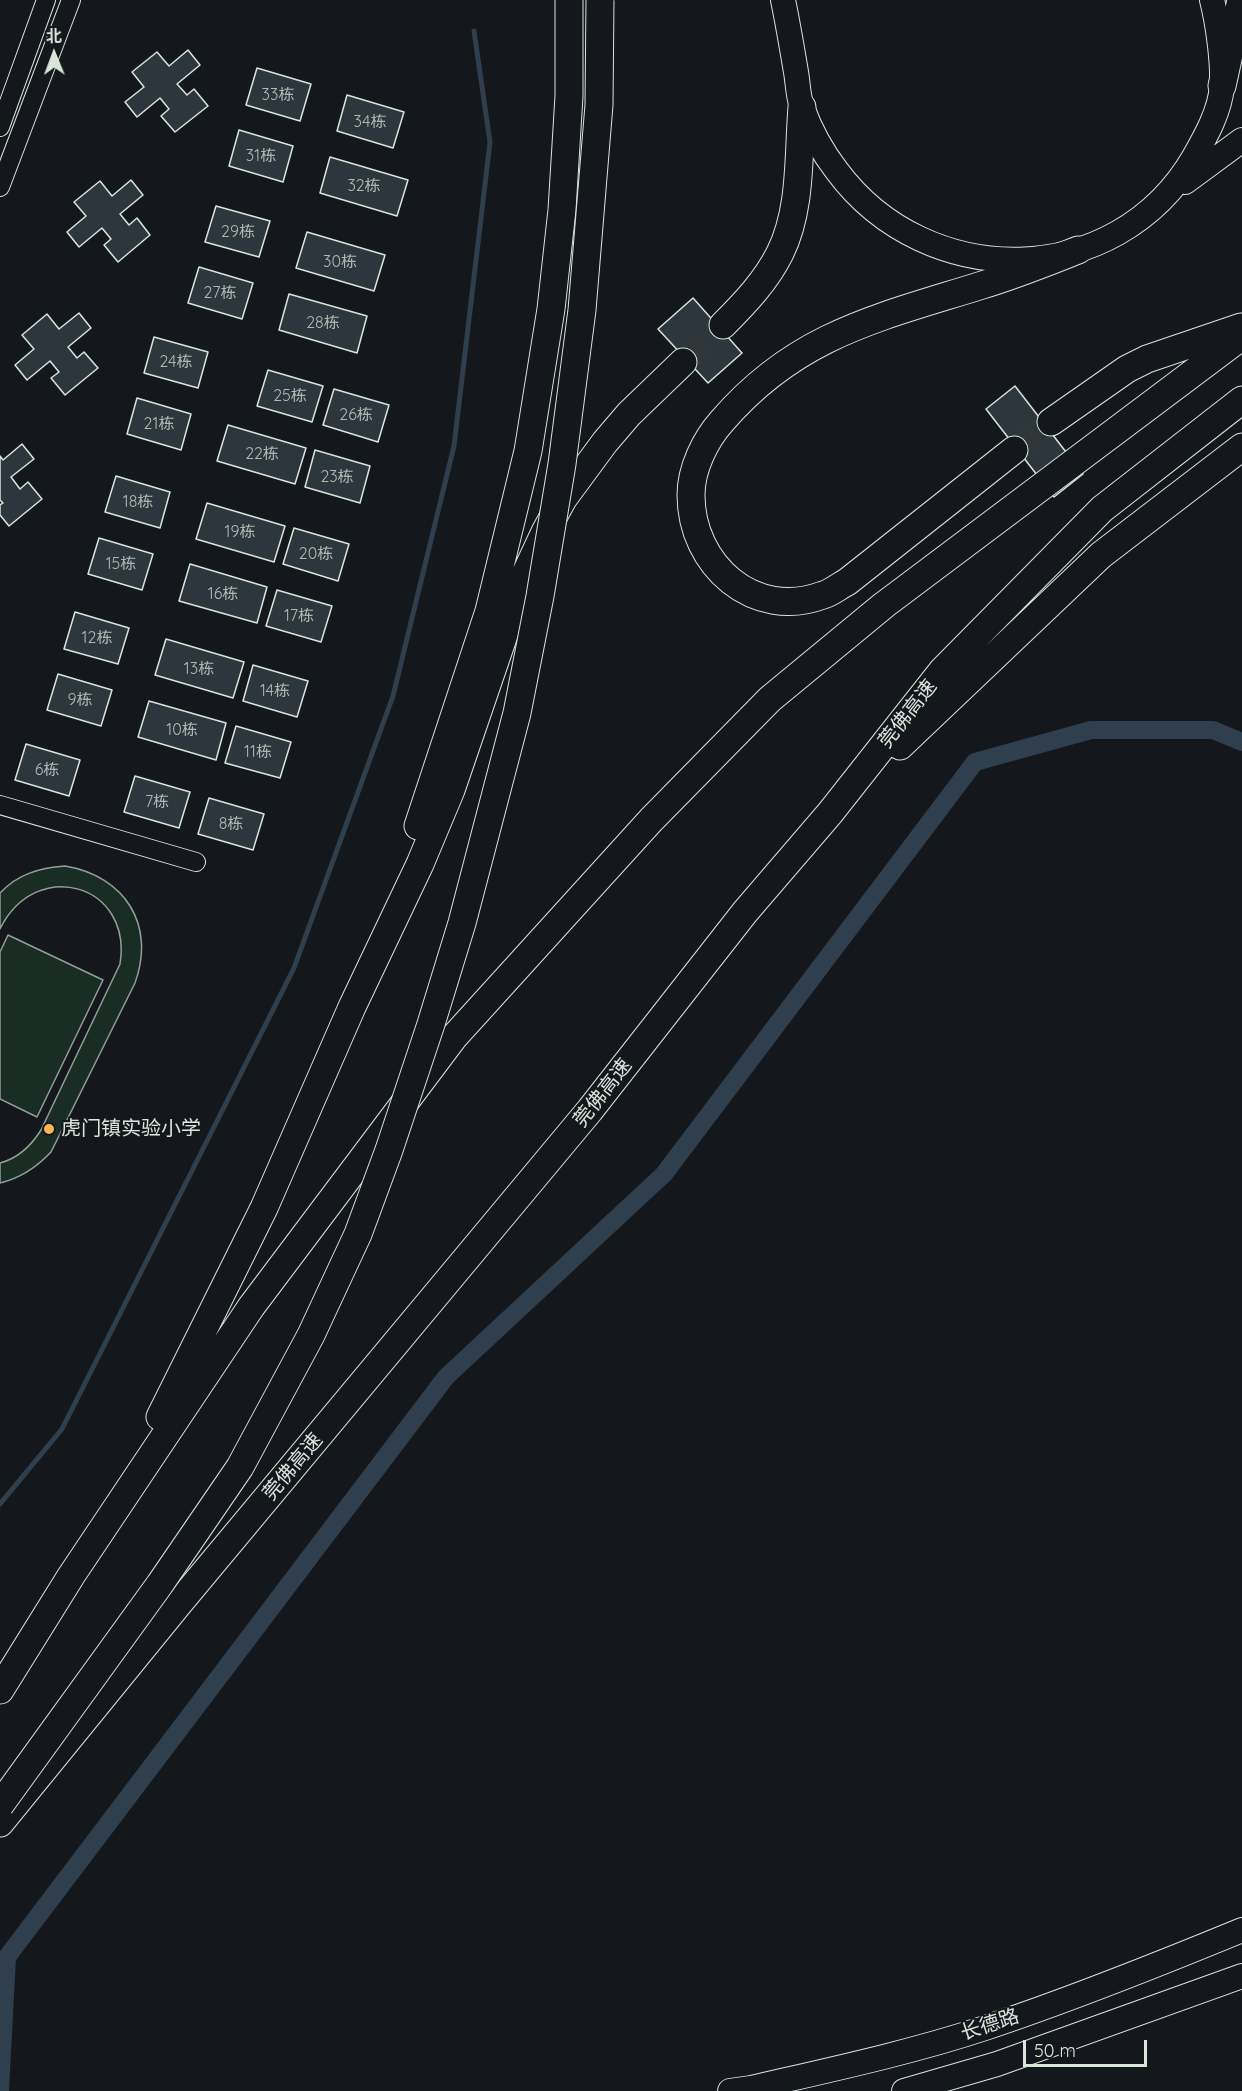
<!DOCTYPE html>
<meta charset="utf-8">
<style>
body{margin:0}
#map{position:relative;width:1242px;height:2091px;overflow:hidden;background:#14181c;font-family:Quicksand,"Noto Sans SC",sans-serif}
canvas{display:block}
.north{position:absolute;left:24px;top:24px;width:60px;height:60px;-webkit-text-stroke:4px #14181c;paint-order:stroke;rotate:359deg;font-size:16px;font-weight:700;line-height:24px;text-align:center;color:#d8e6dc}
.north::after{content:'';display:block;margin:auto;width:21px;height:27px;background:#d8e6dc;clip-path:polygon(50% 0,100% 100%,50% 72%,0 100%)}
.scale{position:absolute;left:1023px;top:2040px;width:124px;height:27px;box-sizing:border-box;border:3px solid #d8e6dc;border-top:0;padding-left:8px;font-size:18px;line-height:21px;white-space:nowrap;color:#d8e6dc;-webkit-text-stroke:4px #14181c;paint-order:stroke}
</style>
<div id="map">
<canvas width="1242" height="2091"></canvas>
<div class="north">北</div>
<div class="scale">50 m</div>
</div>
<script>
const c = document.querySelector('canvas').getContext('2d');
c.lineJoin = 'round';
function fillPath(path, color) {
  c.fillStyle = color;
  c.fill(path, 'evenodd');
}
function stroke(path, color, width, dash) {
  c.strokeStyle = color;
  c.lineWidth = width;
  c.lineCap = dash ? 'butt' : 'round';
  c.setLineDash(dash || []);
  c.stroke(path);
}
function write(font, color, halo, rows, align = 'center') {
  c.font = font + ' Quicksand,"Noto Sans SC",sans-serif';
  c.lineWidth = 4.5;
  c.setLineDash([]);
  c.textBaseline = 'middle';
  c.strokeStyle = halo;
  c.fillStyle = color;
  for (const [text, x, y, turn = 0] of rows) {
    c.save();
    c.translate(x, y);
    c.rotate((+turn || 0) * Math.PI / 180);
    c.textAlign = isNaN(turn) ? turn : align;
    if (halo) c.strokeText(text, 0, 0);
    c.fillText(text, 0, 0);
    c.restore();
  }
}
const green = new Path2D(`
 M65,866c60,10 91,59 70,117l-84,169c-15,16 -30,26 -51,31v-20c19,-5 31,-17 41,-33l79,-166c13,-80 -84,-108 -120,-35v-36c18,-19 39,-25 65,-27z
 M8,935l95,45 -66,137 -37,-18v-147z`);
const stream = new Path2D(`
 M0,1504l62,-75 232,-461 99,-272 61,-250 36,-304 -16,-111`);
const canal = new Path2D(`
 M0,2091l7,-134 439,-580 218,-203 311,-412 116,-32h122l29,12`);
const building = new Path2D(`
 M188,50l12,15 -23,19 10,11 7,-6 14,17 -33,26 -14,-16 8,-7 -9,-11 -23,19 -12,-15 19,-15 -12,-15 25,-20 12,14z
 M257,68l54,16 -11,37 -54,-16z
 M347,95l57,17 -11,36 -56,-17z
 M239,130l54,16 -10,36 -54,-16z
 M330,157l78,23 -11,36 -77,-23z
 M131,180l12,15 -23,19 9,11 8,-7 13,17 -32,27 -14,-17 7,-6 -9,-11 -23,19 -12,-15 19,-16 -12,-14 26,-21 12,15z
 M216,206l54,15 -11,36 -54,-15z
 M307,232l78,23 -11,36 -78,-23z
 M199,267l54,16 -11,36 -54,-16z
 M289,294l78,22 -10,37 -78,-23z
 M693,298l49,55 -34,30 -50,-54z
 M79,313l12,15 -23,19 9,11 7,-6 14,16 -33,27 -14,-17 8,-6 -9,-11 -23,19 -12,-15 19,-16 -12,-14 25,-21 12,15z
 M154,337l54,15 -10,36 -54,-15z
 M268,370l55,16 -11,36 -55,-16z
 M1015,386l68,88 -29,23 -68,-88z
 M334,389l55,16 -11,37 -55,-17z
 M137,398l54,16 -10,36 -54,-16z
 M228,425l78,23 -11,36 -78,-23z
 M22,444l12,15 -23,18 9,12 8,-7 14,17 -33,27 -9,-11v-10l3,-2 -3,-3v-44l3,4z
 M315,450l55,16 -10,37 -55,-16z
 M116,476l54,16 -10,36 -55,-16z
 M207,503l78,23 -11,36 -78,-23z
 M294,528l55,16 -11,37 -55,-17z
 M99,538l54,16 -11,36 -54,-16z
 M190,564l77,23 -10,36 -78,-22z
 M277,590l55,16 -11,36 -55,-16z
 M75,612l54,16 -11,36 -54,-15z
 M166,639l78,23 -11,36 -78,-23z
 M253,665l55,16 -11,36 -54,-16z
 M58,674l54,16 -11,36 -54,-16z
 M149,701l77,22 -10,37 -78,-23z
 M236,726l55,16 -11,36 -55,-15z
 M26,744l54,16 -11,36 -54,-16z
 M135,776l55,16 -11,36 -55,-16z
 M209,798l55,16 -11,36 -55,-16z`);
const highwayTunnel = new Path2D(`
 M683,362l40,-37
 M1014,450l37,-28`);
const minor = new Path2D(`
 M0,127l46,-127
 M0,187l71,-187
 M0,805l196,57`);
const major = new Path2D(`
 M783,0c5,24 9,48 13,72 2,11 2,25 6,35 8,22 21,46 35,64 90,121 279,120 357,-14 12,-21 26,-46 28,-71 1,-25 -4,-62 -10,-86
 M1185,182l57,-42
 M730,2091l21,-3c78,-18 158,-35 234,-60 87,-29 172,-63 257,-98
 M904,2091l93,-27 245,-88`);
const highway = new Path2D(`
 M1222,86l19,-86
 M723,325c22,-22 43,-44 57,-72 22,-44 18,-99 22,-146
 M1051,422l76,-53 20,-10 94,-32
 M1014,450l-167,132c-8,4 -16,11 -24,13 -69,26 -132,-30 -132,-100 0,-26 14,-55 31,-74 74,-86 155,-103 257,-135 34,-10 66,-23 99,-36
 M900,746l201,-191 141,-108
 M418,826l71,-215 39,-160 23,-142 11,-99 7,-114v-96
 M160,1417l104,-209 88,-201 68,-143 31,-74 72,-211 22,-47 18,-33 42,-57 24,-28 54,-52
 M0,1690l71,-114 180,-269 203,-270 197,-217 119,-121 114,-94 358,-269
 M0,1823l180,-221 410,-492 155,-198 85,-99 112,-142 160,-162 140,-109`);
const highwayBridge = new Path2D(`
 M0,1805l160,-221 80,-117 71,-132 47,-101 31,-84 42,-126 31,-101 55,-210 23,-117 22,-132 20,-154 17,-205 1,-105`);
const markers = [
 [49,1129,6,"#ffb74d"]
];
const numberNames = [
 ["33栋",278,95],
 ["34栋",370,122],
 ["31栋",261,156],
 ["32栋",364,186],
 ["29栋",238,232],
 ["30栋",340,262],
 ["27栋",220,293],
 ["28栋",323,323],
 ["24栋",176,362],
 ["25栋",290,396],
 ["26栋",356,415],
 ["21栋",159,424],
 ["22栋",262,454],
 ["23栋",337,477],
 ["18栋",138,502],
 ["19栋",240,532],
 ["20栋",316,554],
 ["15栋",121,564],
 ["16栋",223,594],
 ["17栋",299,616],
 ["12栋",97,638],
 ["13栋",199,669],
 ["14栋",275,691],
 ["9栋",80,700],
 ["10栋",182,730],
 ["11栋",258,752],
 ["6栋",47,770],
 ["7栋",157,802],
 ["8栋",231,824]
];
const streetNames = [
 ["莞佛高速",908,714,-52],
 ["莞佛高速",603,1093,-52],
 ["莞佛高速",293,1467,-50],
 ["长德路",990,2025,-18]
];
const poiNames = [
 ["虎门镇实验小学",61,1129]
];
fillPath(green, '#1a2d24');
stroke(green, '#939e99', 1.5);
stroke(stream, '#2f3f4d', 5);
stroke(canal, '#2f3f4d', 18);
fillPath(building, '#2c363c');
stroke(building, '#d8e6dc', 1.5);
stroke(highwayTunnel, '#313739', 27, [27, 14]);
stroke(minor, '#d8e6dc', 20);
stroke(major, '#d8e6dc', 26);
stroke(highway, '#d8e6dc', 29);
stroke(minor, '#14181c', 18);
stroke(major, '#14181c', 24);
stroke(highway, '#14181c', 27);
stroke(highwayBridge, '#d8e6dc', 29, []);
stroke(highwayBridge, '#14181c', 27);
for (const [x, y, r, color] of markers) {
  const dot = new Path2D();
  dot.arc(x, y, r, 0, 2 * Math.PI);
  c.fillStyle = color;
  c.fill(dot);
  stroke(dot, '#14181c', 2);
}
write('16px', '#adbab4', null, numberNames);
write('20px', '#d8e6dc', '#14181c', streetNames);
write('20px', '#d8e6dc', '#14181c', poiNames, 'left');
</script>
